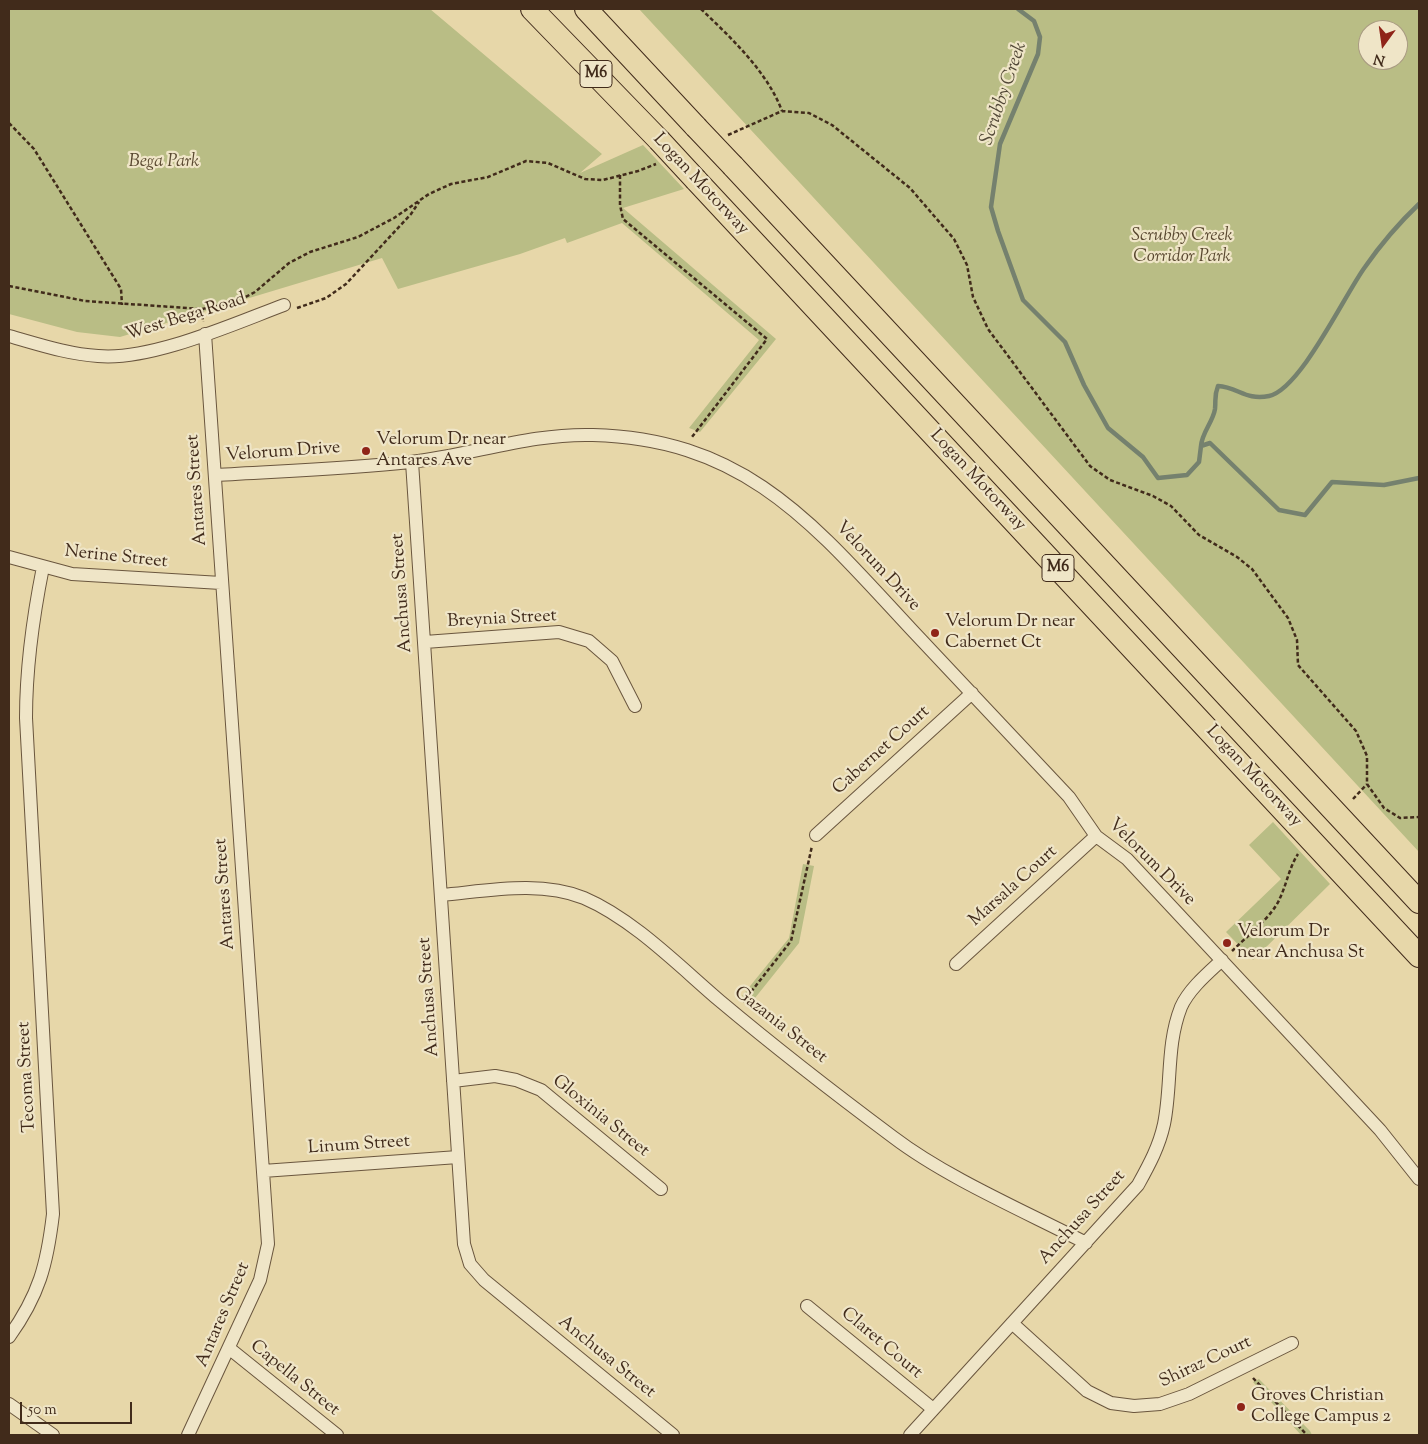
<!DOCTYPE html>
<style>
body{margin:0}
#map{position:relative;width:1428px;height:1444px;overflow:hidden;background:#e7d7a9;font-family:"Sorts Mill Goudy",serif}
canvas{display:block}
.frame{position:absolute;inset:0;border:10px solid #412b1b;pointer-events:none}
.north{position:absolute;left:1358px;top:20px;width:50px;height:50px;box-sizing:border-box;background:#efe5c7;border:1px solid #a99b82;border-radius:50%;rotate:194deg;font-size:14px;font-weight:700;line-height:20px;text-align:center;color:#412b1b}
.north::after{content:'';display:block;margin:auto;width:18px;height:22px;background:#8f2418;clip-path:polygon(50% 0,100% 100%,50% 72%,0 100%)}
.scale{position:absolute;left:20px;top:1402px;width:112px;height:22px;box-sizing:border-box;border:2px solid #412b1b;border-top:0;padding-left:6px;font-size:15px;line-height:18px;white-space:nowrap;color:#412b1b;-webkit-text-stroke:4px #efe5c7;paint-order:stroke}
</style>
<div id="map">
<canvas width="1428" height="1444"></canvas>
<div class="frame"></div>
<div class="north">N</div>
<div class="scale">50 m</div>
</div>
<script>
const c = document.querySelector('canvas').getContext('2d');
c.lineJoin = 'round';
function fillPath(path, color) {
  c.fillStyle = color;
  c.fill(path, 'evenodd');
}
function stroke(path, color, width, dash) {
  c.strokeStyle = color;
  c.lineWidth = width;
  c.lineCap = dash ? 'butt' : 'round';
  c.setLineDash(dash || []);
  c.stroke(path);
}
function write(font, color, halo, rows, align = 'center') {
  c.font = font + ' "Sorts Mill Goudy",serif';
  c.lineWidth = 4.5;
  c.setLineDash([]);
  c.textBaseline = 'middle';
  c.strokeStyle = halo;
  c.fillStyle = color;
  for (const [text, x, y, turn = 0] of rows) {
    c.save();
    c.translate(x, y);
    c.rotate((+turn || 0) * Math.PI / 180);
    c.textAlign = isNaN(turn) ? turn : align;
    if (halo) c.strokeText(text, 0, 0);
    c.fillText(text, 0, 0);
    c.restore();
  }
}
const green = new Path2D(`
 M9,9h421l172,145 -22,19 63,-28 41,44 -61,19 153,131 -76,93 -11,-4 70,-88 -137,-117 -55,20 -2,-5 -45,16 -122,35 -16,-31 -262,79 -43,-5 -68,-18z
 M639,9h780v843zM1368,30h30v30h-30z
 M1273,822l57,62 -77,76 -27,-28 55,-53 -32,-34z
 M803,864l11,2 -15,77 -48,60 -9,-7 47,-58z
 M1259,1379l51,52 2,4h-11l-48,-53z`);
const stream = new Path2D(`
 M1018,9l16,12 6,16 -2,17 -38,90 -9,63 7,24 25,69 42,42 19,43 24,43 35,29 15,21 29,-3 12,-13 2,-16 9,-3 69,67 26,5 27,-33 52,3 35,-7
 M1201,446c1,-14 12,-24 14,-37 1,-10 -1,-13 3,-23 20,1 28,15 51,10 32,-7 76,-102 96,-129 16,-23 34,-44 54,-63`);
const path = new Path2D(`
 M701,9c30,29 66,62 81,102
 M9,123l25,26 87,140 1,16
 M728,135l54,-24 27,2 23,12 78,63 44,51 13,26 6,32 15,32 102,137 20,14 43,16 18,10 28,29 38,22 15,12 36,49 9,22 1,25 58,66 11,25v28l17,24 16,10 19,-1
 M620,175v30l3,14 144,120 -75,98
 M9,286l76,15 117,8 34,-7 19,-10 34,-29 21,-11 48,-15 36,-19 35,-24 22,-10 37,-7 38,-16 22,2 37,16 18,1 35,-9 18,-7
 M297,308l29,-10 20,-14 65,-70 8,-12
 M202,309l1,13
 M1353,799l14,-15
 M1232,951c14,-14 41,-35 48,-53 7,-15 9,-30 18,-44
 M743,1002l48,-61 21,-95
 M1253,1378l54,57`);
const minor = new Path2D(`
 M9,336c29,8 58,18 89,20 53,5 135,-32 186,-51
 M412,462l52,782 6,20 14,16 189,155
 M215,475c65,-4 130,-6 195,-13 62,-7 121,-29 183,-27 154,4 222,91 318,194 53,56 105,112 158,168l27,39 31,23 253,271 39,49
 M9,557l63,17 149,9
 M425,642l134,-10 30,9 23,20 23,45
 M816,835l156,-142
 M441,895c46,-4 99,-15 143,3 49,21 95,68 136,103 56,47 114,92 173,136 54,41 131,74 193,106
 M956,964l140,-128
 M453,1081l42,-5 21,4 25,10 120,99
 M263,1171l195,-14
 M807,1306l126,103
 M1012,1323l75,68 24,12 23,3 26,-2 29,-10 103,-51
 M9,1337c30,-42 38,-72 44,-123l-27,-496c0,-52 7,-101 17,-151
 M230,1349l107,86
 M9,1404l44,31
 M188,1435l72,-155 8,-36 -63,-910
 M910,1435l228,-250c11,-20 21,-38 26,-61 8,-39 2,-79 17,-117 8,-18 27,-34 41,-47`);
const motorway = new Path2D(`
 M532,9l127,131
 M586,9l110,118
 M733,166l686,736
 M696,180l723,776`);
const motorwayBridge = new Path2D(`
 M696,127l37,39
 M659,140l37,40`);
const markers = [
 [366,451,5,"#8f2418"],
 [935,633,5,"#8f2418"],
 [1227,943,5,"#8f2418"],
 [1241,1407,5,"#8f2418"]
];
const shields = [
 [596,74,32],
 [1058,568,32]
];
const shieldNames = [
 ["M6",596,74],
 ["M6",1058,568]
];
const parkNames = [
 ["Bega Park",164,163],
 ["Scrubby Creek",1182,237],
 ["Corridor Park",1182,258]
];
const streetNames = [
 ["Logan Motorway",700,185,47],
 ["West Bega Road",186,318,-17],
 ["Velorum Drive",283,453,-4],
 ["Logan Motorway",977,481,47],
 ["Antares Street",198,490,-94],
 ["Nerine Street",116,558,6],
 ["Velorum Drive",877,567,47],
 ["Anchusa Street",403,593,-94],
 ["Breynia Street",502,620,-3],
 ["Cabernet Court",882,751,-42],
 ["Logan Motorway",1253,777,47],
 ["Velorum Drive",1151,863,45],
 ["Marsala Court",1014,887,-42],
 ["Antares Street",226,894,-94],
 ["Anchusa Street",430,997,-94],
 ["Gazania Street",780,1026,38],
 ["Tecoma Street",28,1077,-93],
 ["Gloxinia Street",600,1117,39],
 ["Linum Street",359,1146,-4],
 ["Anchusa Street",1083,1218,-48],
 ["Antares Street",224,1315,-67],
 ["Claret Court",881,1344,40],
 ["Anchusa Street",606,1358,39],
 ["Shiraz Court",1206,1363,-25],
 ["Capella Street",294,1379,39]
];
const poiNames = [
 ["Velorum Dr near",376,441],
 ["Antares Ave",376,462],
 ["Velorum Dr near",945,623],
 ["Cabernet Ct",945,644],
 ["Velorum Dr",1237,933],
 ["near Anchusa St",1237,954],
 ["Groves Christian",1251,1397],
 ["College Campus 2",1251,1418]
];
const waterNames = [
 ["Scrubby Creek",1005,94,-71]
];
fillPath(green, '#b9bd85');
stroke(stream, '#75816e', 4.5);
stroke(minor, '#6a563e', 14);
stroke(motorway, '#412b1b', 24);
stroke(path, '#412b1b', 2.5, [4, 2.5]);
stroke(minor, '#efe5c7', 12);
stroke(motorway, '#e7d7a9', 22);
stroke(motorwayBridge, '#412b1b', 24, []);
stroke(motorwayBridge, '#e7d7a9', 22);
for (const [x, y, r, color] of markers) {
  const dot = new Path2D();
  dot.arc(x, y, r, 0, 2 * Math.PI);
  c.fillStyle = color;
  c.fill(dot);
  stroke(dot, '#efe5c7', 2);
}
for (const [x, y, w] of shields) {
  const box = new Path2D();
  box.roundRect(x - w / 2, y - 13.5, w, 27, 4);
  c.fillStyle = '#efe5c7';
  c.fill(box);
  stroke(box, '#412b1b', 1);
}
write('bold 16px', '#412b1b', null, shieldNames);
write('italic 18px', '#594830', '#efe5c7', parkNames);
write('18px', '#412b1b', '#efe5c7', streetNames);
write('18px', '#412b1b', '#efe5c7', poiNames, 'left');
write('italic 19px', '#524837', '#efe5c7', waterNames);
</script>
